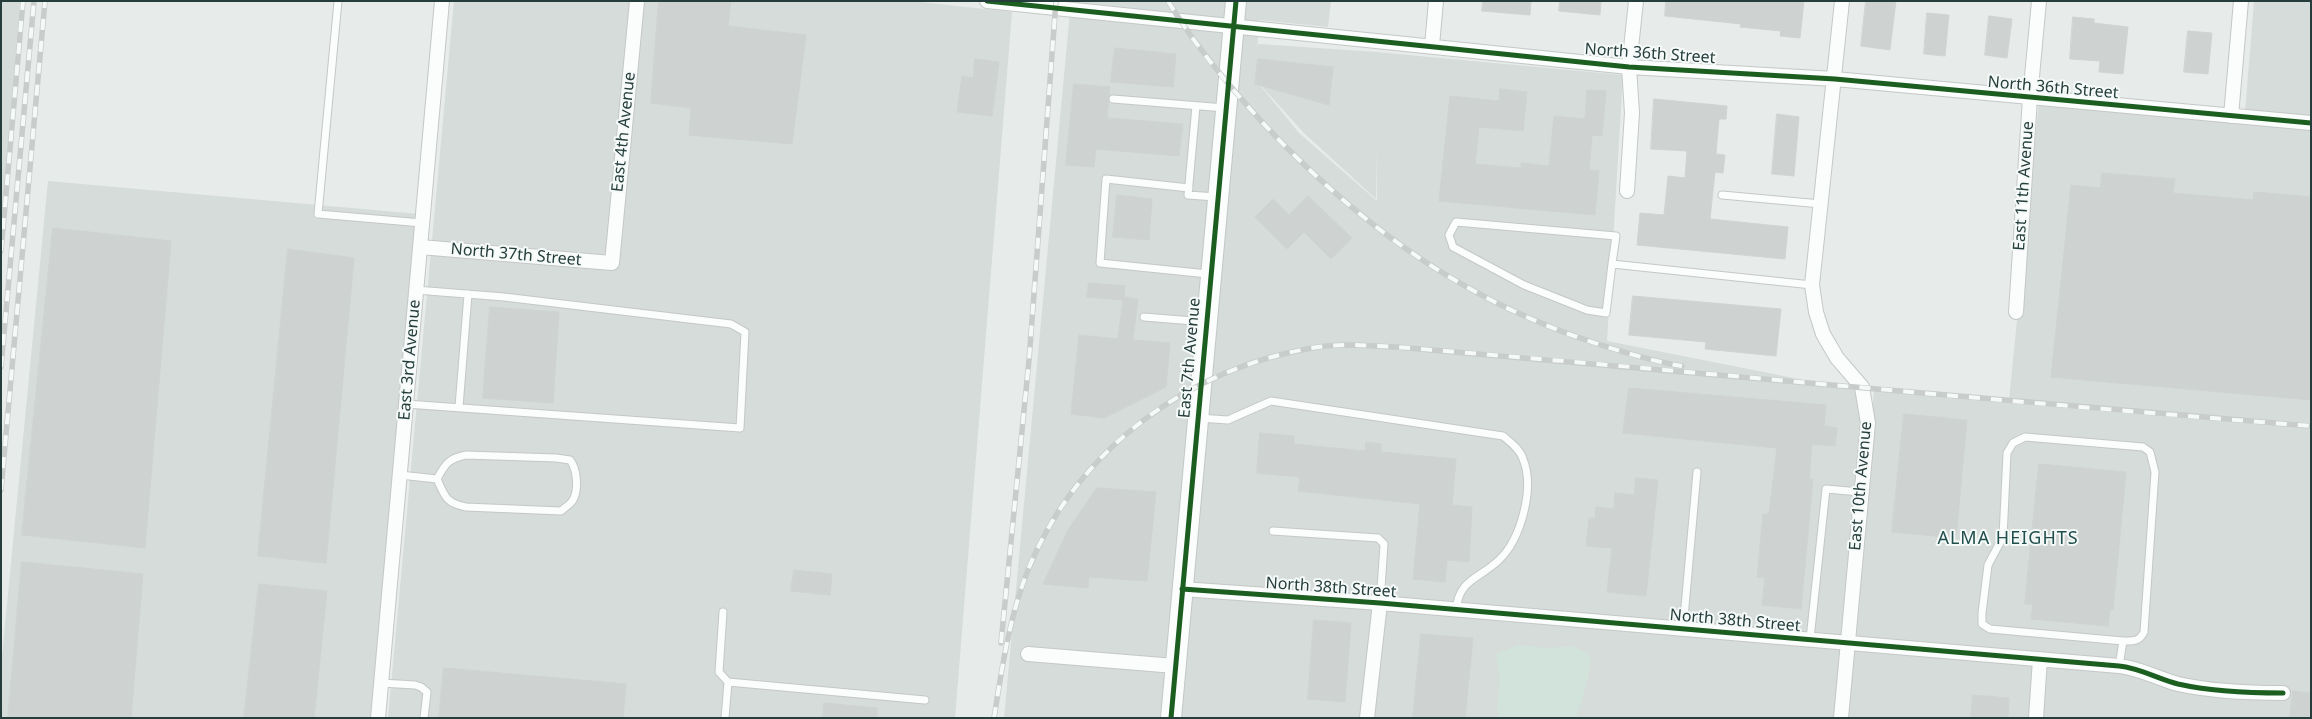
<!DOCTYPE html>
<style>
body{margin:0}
#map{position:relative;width:2312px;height:719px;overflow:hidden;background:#e7ebea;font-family:"Noto Sans",sans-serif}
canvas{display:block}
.frame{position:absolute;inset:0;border:2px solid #253e3c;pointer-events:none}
</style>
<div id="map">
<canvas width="2312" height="719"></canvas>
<div class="frame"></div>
</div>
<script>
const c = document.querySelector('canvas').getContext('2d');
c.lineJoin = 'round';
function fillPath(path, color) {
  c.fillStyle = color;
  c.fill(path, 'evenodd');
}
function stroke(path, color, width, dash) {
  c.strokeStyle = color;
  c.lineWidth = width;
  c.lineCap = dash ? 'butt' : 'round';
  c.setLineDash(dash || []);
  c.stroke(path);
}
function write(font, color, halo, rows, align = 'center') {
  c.font = font + ' "Noto Sans",sans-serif';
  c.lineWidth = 4;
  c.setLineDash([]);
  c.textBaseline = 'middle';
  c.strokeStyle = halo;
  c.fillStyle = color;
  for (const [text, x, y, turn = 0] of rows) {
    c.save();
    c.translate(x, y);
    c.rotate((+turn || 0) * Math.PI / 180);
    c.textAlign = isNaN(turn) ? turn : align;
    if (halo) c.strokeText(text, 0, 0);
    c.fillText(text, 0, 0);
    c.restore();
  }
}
const built = new Path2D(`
 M1,1h19l-19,228z
 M454,1h458l100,11 -57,706h-567z
 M1071,1h260l-3,26 -69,-7 -2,34 1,-10 118,8 247,23 -16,266 257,51 -27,326h-833zM1255,79l49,54 72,66 1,-50v52l-78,-68z
 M2254,1h57v119l-66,-7z
 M2039,102l272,25v296l-302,-23z
 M48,181l371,33 -44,504h-374v-52z
 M1874,391l437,35v292h-466z`);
const green = new Path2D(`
 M1518,645l29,3 26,-2 18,10 -4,27 -11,35h-77l-2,-10 3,-28 -4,-26z`);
const building = new Path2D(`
 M659,1h72l-3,25 78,9 -14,109 -103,-9 2,-27 -40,-5z
 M1483,1h48l-1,14 -48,-4z
 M1560,1h41l-1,14 -41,-4z
 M1666,1h138l-4,37 -20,-2 1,-5 -41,-4 1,-3 -76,-8z
 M1866,1h30l-6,49 -29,-4z
 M1927,13l22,2 -4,41 -21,-2z
 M1989,16l23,3 -5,39 -22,-3z
 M2073,17l21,2v4l34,4 -5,47 -24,-2 1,-11 -30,-2z
 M2188,31l24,2 -4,41 -24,-2z
 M1115,48l61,6 -3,33 -62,-5z
 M975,59l24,3 -7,54 -35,-4 5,-36 11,2z
 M1258,59l75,8 -4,38 -74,-21z
 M1074,84l36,3 -3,31 76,6 -4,32 -83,-7 -2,18 -28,-2z
 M1500,89l27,3 -4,39 -44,-4 -4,37 46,4v-5l28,3 5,-50 31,3 2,-29 19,1 -4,45 -10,-1 -3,35 10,1 -4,44 -156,-14 11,-105 49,5z
 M1654,99l73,7 -1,13h-7l-3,35 9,1 -2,18 -8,-1 -5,47 78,8 -3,32 -148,-14 3,-32 24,2 4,-39 17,2 2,-27 -36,-2z
 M1777,114l22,3 -5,59 -22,-2z
 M2102,173l73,6 -2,14 80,7 1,-8 57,5v203l-260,-23 20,-192 29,3z
 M1117,195l35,4 -3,41 -36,-3z
 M1308,196l44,42 -21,21 -27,-27 -17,17 -32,-32 18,-18 16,16z
 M53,228l118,13 -26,307 -123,-13z
 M288,249l66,9 -28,305 -68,-7z
 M1089,283l36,3 -1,11 14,2 -5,41 37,3 -4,44 -62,31 -33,-4 8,-79 39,4 5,-39 -36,-3z
 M1633,296l148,13 -5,47 -71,-7 1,-7 -77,-7z
 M490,307l69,5 -6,91 -70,-5z
 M1629,388l197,17 -2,21 13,2 -2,18 -23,-2 -3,35h4l-12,130 -39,-4 3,-27 -8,-1 6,-63h6l8,-66 -154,-15z
 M1904,414l63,6 -11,118 -64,-6z
 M1260,433l34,3v8l71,7 1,-9 15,2v8l75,7 -4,46 20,2 -3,55 -22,-2 -2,22 -32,-3 7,-75 -122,-13 2,-14 -43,-4z
 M2039,464l87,8 -13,138h-3l-2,16 -77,-7 2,-15h-8z
 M1636,478l22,2 -12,116 -39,-4 5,-44 -26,-2 3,-28 6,1 1,-12 18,2 1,-16 19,2z
 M1097,488l59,4 -9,89 -58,-4 -1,11 -45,-4 25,-54z
 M22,562l121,12 -12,144h-123z
 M794,570l38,4 -2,21 -39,-4z
 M259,584l68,7 -13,127h-70z
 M1314,620l37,3 -6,79 -37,-3z
 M1421,634l52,4 -8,80h-52z
 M444,668l182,16 -3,34h-184z
 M2293,691l18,2v25h-21z
 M1973,695l36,3 -1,20h-37z
 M824,703l53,5v10h-54z`);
const lane = new Path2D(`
 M338,1l-20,213 104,9
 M1113,99l112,9
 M1196,106l-8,89 28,2
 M1189,188l-83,-9 -6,84 108,11
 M1722,195l99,9
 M1612,264l-6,49 -19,-3 -63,-25 -71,-38 -4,-12 7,-13 160,14 -4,28 200,21
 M1144,317l62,5
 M406,404l334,24 5,-96 -14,-8 -227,-27 -88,-7
 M459,407l9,-113
 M1199,418l29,2 43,-19 232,35c7,6 17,13 20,23 12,29 -2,80 -24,101 -20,19 -40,19 -43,50
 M400,475l37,4c8,18 9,24 29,28l95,4c3,-3 10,-7 12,-11 6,-11 4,-31 -3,-40l-14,-2 -90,-3c-17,3 -21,9 -29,24
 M1273,531l105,7 6,6 -4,59
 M723,612l-4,60 9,10 197,18
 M1683,629l14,-157
 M1810,639l16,-150 34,3
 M2119,666l4,-25 -133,-12 -8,-5v-11l6,-48 15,-28 4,-84 6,-10 12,-6 118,10 7,5 5,20 -11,160c-5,10 -11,9 -21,9
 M381,683l34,2 6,2 6,5 -3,26
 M725,718l3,-36`);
const street = new Path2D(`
 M987,1l642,66 206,12 476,44
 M1432,46l4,-45
 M2231,116l10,-115
 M1627,191l5,-78 -3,-46 7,-66
 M420,247l192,16 25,-262
 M2016,312l14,-214 9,-97
 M1182,589l198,14 739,63c21,2 39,13 59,18 31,7 73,9 105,9
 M1028,654l147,12
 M378,718l64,-717
 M1367,718l13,-115
 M1841,718l27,-295 -6,-36 -25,-29 -14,-24 -7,-22 -4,-27 30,-284
 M2036,718l4,-59`);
const secondary = new Path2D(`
 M1171,718l65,-717`);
const rail = new Path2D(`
 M1168,1c31,51 70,96 111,139 95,96 193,164 322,205 26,8 54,17 81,21
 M1,251l22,-250
 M1,367l33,-366
 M1,490l44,-489
 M1001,643l28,-283 27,-359
 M994,718c8,-50 15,-100 34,-148 49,-121 161,-203 290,-223 26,-4 53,-1 79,0 305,25 609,55 914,79`);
const cycleway = new Path2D(`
 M987,1l642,66 206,12 476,44
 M1182,589l198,14 739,63c21,2 39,13 59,18 31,7 73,9 105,9
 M1171,718l65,-717`);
const streetNames = [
 ["North 36th Street",1650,54,4],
 ["North 36th Street",2053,88,5],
 ["East 4th Avenue",624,132,-84],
 ["East 11th Avenue",2024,186,-86],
 ["North 37th Street",516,255,5],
 ["East 7th Avenue",1190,358,-85],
 ["East 3rd Avenue",410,360,-85],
 ["East 10th Avenue",1861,486,-85],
 ["North 38th Street",1331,588,4],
 ["North 38th Street",1735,621,5]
];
const neighbourhoodNames = [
 ["ALMA HEIGHTS",2008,539]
];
fillPath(built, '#d5dcda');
fillPath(green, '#d1e3da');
fillPath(building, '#ced2d1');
stroke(building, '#cfd4d3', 1);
stroke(lane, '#c4c8c7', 9);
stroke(street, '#c4c8c7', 16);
stroke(secondary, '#c2c8c7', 22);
stroke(lane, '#fbfcfc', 7);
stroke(street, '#fbfcfc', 14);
stroke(secondary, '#fbfcfc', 20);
stroke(rail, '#c8cccb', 5.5);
stroke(rail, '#f5faf8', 4, [11]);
stroke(cycleway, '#1b5e20', 5);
write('16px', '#253e3c', '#f5faf8', streetNames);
c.letterSpacing = '1px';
write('18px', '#214f4d', '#f5faf8', neighbourhoodNames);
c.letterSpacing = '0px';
</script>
